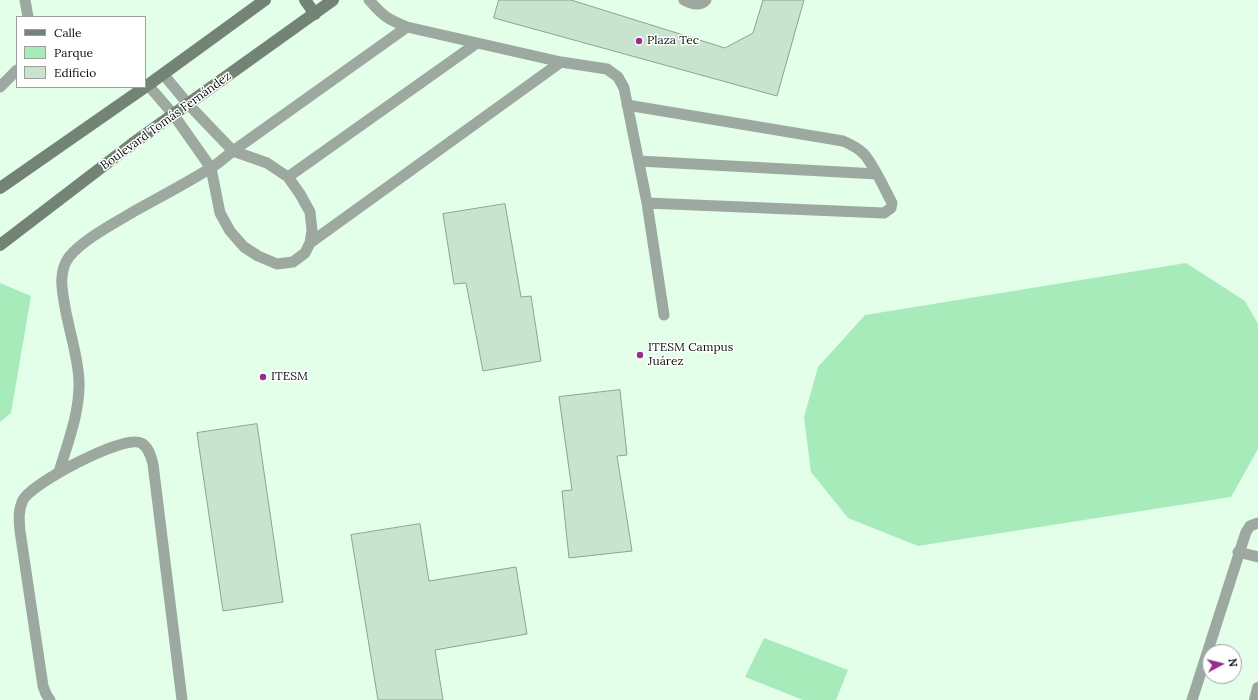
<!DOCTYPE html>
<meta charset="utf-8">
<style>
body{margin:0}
#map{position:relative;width:1258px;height:700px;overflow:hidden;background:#e3ffe9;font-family:Lora,serif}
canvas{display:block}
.legend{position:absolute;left:16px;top:16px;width:130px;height:72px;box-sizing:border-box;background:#fff;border:1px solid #9da09d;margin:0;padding:5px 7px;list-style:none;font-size:12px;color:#09120b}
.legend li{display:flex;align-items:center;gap:8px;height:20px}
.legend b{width:20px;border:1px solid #9da09d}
.north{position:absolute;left:1202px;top:644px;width:40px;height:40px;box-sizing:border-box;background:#fff;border:1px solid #9da09d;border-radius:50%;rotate:83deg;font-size:11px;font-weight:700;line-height:16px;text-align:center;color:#09120b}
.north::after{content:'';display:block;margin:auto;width:14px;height:18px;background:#982c8d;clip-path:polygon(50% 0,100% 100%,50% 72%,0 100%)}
</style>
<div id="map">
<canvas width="1258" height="700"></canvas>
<ul class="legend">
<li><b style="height:5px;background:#738477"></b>Calle</li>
<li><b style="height:11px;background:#a8ebba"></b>Parque</li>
<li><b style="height:11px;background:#c8e4cf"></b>Edificio</li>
</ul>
<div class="north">N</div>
</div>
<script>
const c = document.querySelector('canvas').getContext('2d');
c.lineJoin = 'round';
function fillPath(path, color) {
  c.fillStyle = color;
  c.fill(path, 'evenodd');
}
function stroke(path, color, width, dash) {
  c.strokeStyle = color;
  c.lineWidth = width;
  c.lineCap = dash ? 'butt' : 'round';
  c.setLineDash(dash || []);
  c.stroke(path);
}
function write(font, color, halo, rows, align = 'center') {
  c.font = font + ' Lora,serif';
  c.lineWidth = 3;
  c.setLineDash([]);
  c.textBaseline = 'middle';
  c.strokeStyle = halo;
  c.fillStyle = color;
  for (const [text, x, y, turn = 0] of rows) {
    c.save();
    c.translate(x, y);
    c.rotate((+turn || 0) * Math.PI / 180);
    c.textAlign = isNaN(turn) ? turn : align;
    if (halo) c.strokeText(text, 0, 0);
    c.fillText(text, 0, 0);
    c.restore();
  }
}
const green = new Path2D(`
 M1186,263l59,38 13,23v125l-27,48 -313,49 -70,-28 -37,-46 -7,-55 14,-50 47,-52z
 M0,283l31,13 -20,117 -11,9z
 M764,638l84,32 -12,30h-33l-58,-23z`);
const building = new Path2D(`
 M499,0h72l154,48 28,-15 10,-33h41l-27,96 -283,-78z
 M505,204l16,93 10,-1 10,65 -58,10 -17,-88 -12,1 -11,-70z
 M620,390l7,65 -10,1 15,95 -63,7 -7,-67 10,-1 -13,-93z
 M257,424l26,178 -60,9 -26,-178z
 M420,524l9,57 87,-14 11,67 -92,16 8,50h-65l-27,-165z`);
const service = new Path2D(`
 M25,0l3,17
 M369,0c14,16 18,19 38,27l154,35
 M684,0c7,4 15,7 22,0
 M148,85l25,29 38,54 9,45 10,18 14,16 14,9 19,8 16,-2 12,-9 5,-10 2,-13 -2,-18 -10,-18 -12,-17 -21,-14 -34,-12 -45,-47 -25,-30
 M0,87l17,-17
 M627,105l216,36c7,3 15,7 21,13 11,13 20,34 28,49l-1,5 -7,5 -237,-10
 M639,161l238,13
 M288,177l189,-134
 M310,243l251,-181 46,7 11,8 6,11 23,115 17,112
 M59,472c9,-30 21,-60 20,-91 -1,-25 -10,-50 -14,-74 -3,-17 -7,-35 4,-50 15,-18 44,-33 64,-45 25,-14 52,-28 76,-43 9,-5 16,-12 24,-18l174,-124
 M1238,552l20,5
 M50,700l-4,-6 -3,-8 -23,-155c-1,-11 -2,-21 3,-31 9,-17 101,-66 118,-57 8,4 10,14 12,21l29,236
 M1192,700l54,-168 4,-6 8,-3`);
const minor = new Path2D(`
 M1255,700l3,-12`);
const secondary = new Path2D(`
 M305,0l10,14
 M0,188l148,-103 117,-85
 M0,245l132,-101 201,-144`);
const markers = [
 [639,41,4,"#982c8d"],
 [640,355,4,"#982c8d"],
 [263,377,4,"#982c8d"]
];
const poiNames = [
 ["Plaza Tec",647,41],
 ["ITESM Campus",648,348],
 ["Juárez",648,362],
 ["ITESM",271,377]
];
const streetNames = [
 ["Boulevard Tomás Fernández",166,121,-36]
];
fillPath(green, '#a8ebba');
fillPath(building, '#c8e4cf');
stroke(building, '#8aa490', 1);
stroke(service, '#9da9a0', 11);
stroke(minor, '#9da9a0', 12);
stroke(secondary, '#738477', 12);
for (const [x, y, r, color] of markers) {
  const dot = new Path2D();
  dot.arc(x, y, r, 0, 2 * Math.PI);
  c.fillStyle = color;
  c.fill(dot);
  stroke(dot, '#fff', 1.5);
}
write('12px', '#09120b', '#fff', poiNames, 'left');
write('12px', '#09120b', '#fff', streetNames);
</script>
